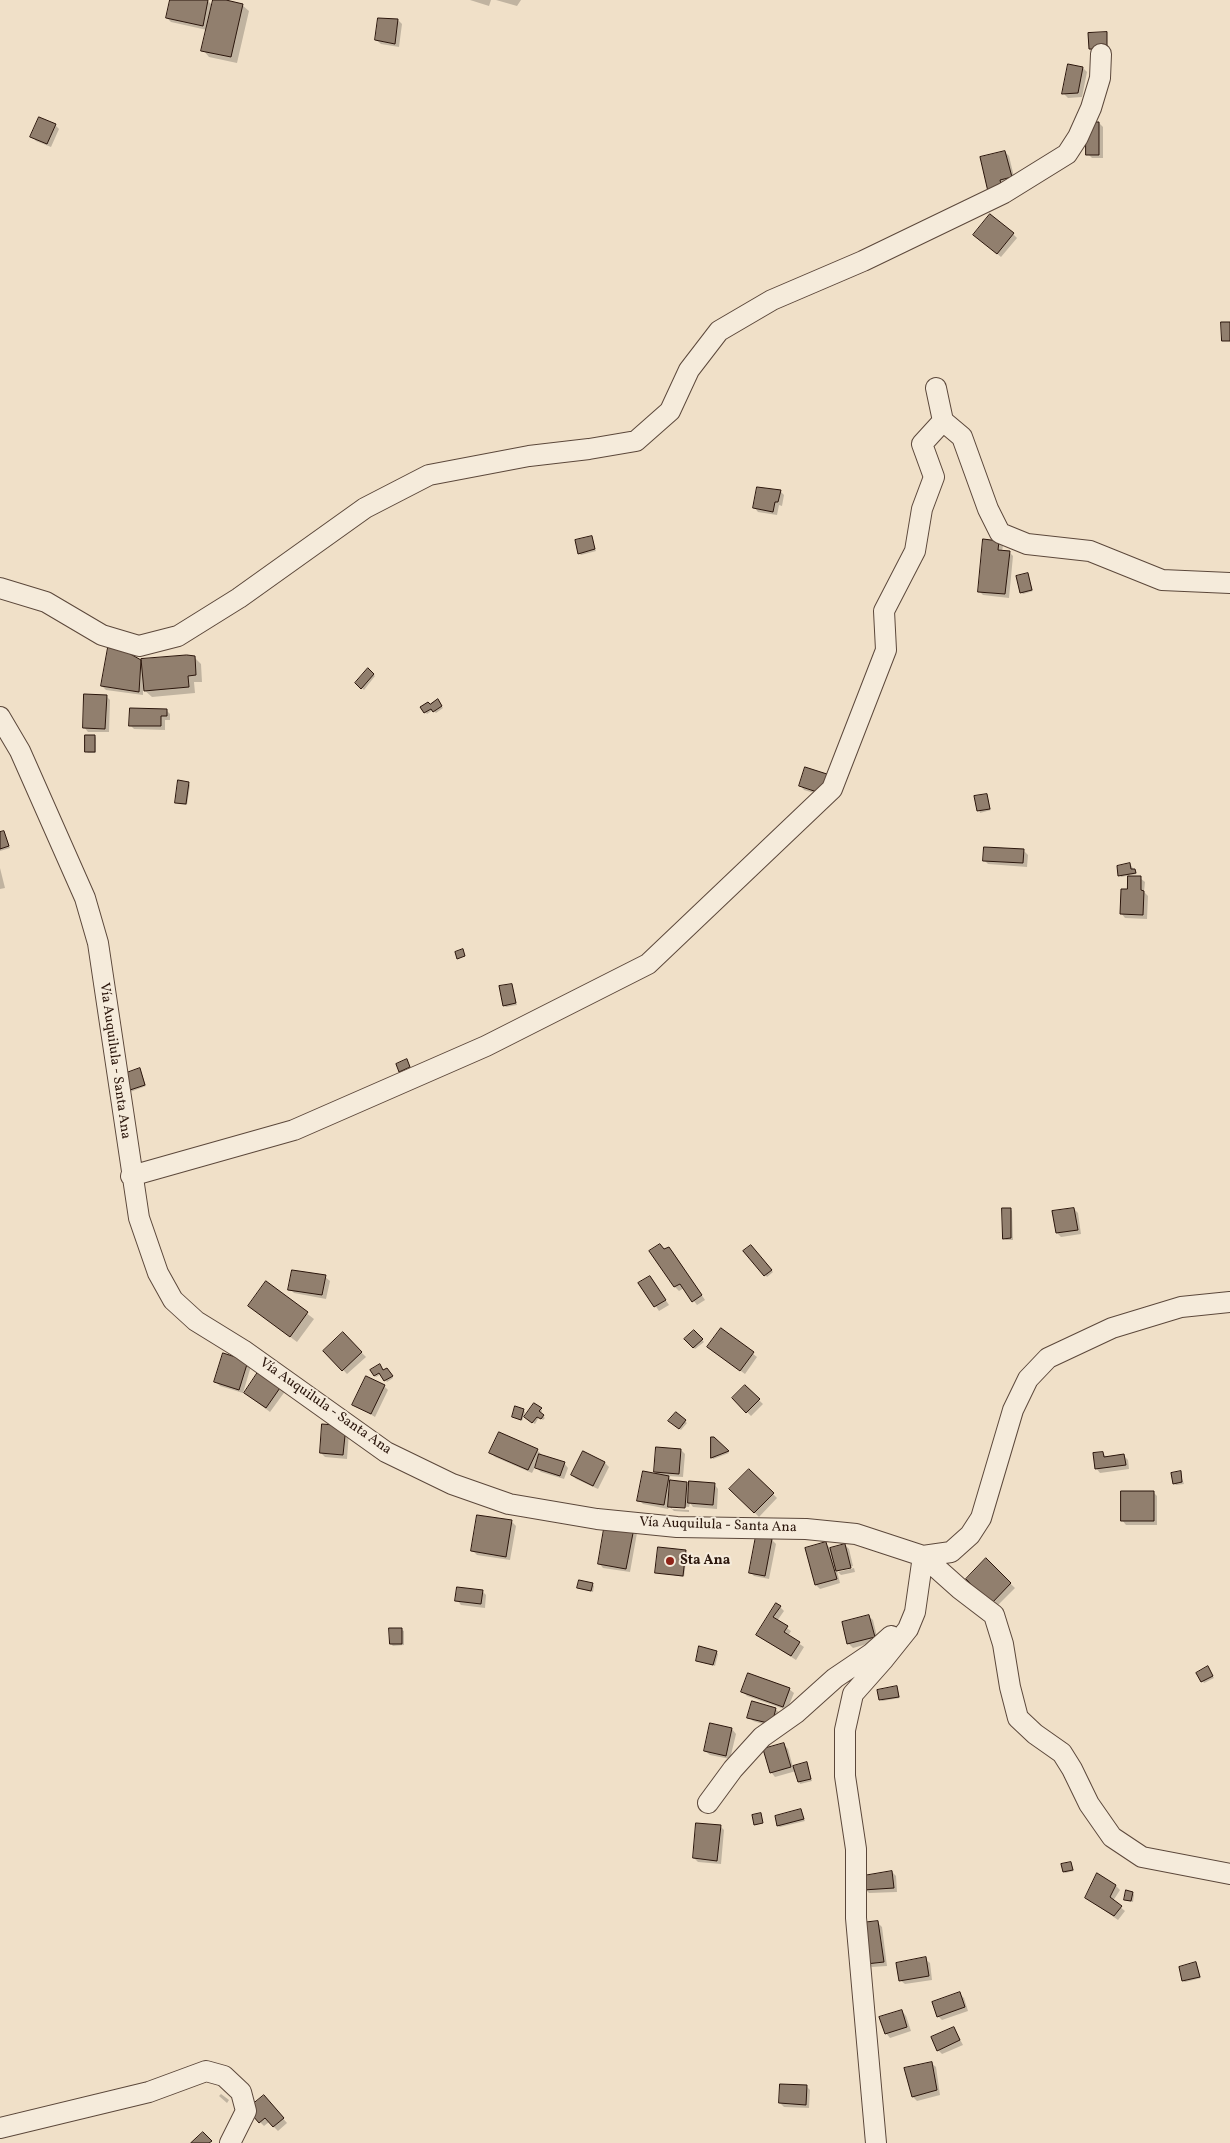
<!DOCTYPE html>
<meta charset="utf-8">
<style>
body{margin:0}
canvas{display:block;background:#f0e0c8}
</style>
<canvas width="1230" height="2143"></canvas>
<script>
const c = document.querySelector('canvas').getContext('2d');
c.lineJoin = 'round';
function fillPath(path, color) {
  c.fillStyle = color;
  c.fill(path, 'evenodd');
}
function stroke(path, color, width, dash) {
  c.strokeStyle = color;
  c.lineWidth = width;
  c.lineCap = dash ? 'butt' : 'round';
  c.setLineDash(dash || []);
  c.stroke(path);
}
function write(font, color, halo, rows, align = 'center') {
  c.font = font + ' Vollkorn,serif';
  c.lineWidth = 4;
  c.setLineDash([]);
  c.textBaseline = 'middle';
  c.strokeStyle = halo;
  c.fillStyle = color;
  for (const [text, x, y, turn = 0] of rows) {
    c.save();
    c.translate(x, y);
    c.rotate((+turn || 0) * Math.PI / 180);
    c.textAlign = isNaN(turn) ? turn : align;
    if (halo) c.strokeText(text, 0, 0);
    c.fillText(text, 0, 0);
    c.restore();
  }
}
const shadow = new Path2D(`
 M171,0h32l5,1 5,5 1,-6h7l21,5 7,6 -12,52 -28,-6 -6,-7 4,-20 -36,-8 -4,-4z
 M470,0h21l-2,6z
 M496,0h25l-4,6z
 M398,20l4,4 -3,23 -18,-3 -5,-4z
 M1069,65l14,3 4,4 -5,25 -14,1 -4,-4z
 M1099,123l4,4v31h-11l-4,-4z
 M55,125l4,4 -8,18 -15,-6 -4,-5z
 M1005,152l4,4 6,25 -20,19z
 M1013,234l4,4 -16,19 -22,-18z
 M780,491l4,4 -2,11 -3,-1 -2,10 -19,-3 -4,-5z
 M591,537l5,14 -15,4 -2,-2z
 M999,542l4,4 -1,5 7,1 4,4 -4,42 -26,-3 -4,-4z
 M1028,575l5,16 -10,3 -2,-2z
 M194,657l7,7 1,18h-8l1,11 -43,4 -9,-8v6l-37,-5 -4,-4 38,-25 2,3z
 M368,670l7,6 -11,14 -7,-7z
 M106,696l4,4 -1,32h-21l-4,-5z
 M439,702l4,6 -7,5 -3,-3 -6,4 -2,-2 5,-6z
 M166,710l4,4v6h-5v10l-31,-1 -4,-4z
 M95,736l1,2v15h-8l-2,-2z
 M806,768l22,29 -24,-7 -4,-5z
 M188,783l2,2 -3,20 -8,-1 -2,-2z
 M986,795l5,15 -11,3 -4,-16z
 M4,832l6,16 -10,3v-18z
 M1023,850l5,5 -1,12 -39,-3 -4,-4z
 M1130,864l7,10 -16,3 -1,-2z
 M0,868l5,20 -5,1z
 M1140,878l5,4 -1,10 4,4 -1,23 -22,-1 -4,-5 7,-22z
 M512,986l5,19 -11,2 -2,-2z
 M141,1072l5,14 -16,6 -7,-16z
 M1010,1209l2,2 1,29h-7l-2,-2z
 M1074,1209l4,4 3,21 -20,3 -4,-4z
 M751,1246l22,26 -6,5 -22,-26z
 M665,1250l8,2 32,48 -8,5 -13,-17 -5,3 -4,-4 -24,-36z
 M325,1277l5,4 -4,18 -32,-6 -4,-4z
 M650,1277l19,28 -10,6 -19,-28z
 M266,1282l48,37 -17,23 -48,-36z
 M722,1330l35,27 -12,17 -32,-23z
 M694,1331l10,11 -9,7 -9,-10z
 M343,1334l23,23 -19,17 -22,-23z
 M224,1355l27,11 -8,27 -23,-7 -4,-4z
 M381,1367l3,4h5l4,7 -6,4 -6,-8 -5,3 -2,-2z
 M261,1371l25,19 -16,22 -25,-19z
 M384,1386l4,4 -13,27 -21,-13z
 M745,1387l18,17 -12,12 -18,-18z
 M541,1409l1,2 -2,3 5,4 -2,2 -4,-3 -4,7 -8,-5z
 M523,1410l2,2 -3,9 -8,-4z
 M676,1413l11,10 -6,7 -11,-9z
 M349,1432l-2,27 -22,-2 -4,-4z
 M713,1438l16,15 -16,6 -1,-2z
 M537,1450l4,4 -1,2 24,7 4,5 -4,11 -23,-7 -6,-5 -3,6 -37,-16 -4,-4z
 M681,1450l4,4 -2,23 -15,-1 5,6 14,1 3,3 24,-2 4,5 -1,20 -24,-2 -3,-4 -1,4 -17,-1v3l17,1v2l-15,-1 -5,-5 -1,3 -25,-5 -4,-4 21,-24 -5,-5z
 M1103,1453l4,5 17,-2 4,4 1,9 -29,4 -4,-5z
 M605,1463l4,4 -11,22 -22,-10 -4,-4z
 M749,1470l28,28 -18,19 -28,-28z
 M1180,1473l4,11 -8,1 -2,-2z
 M1153,1492l4,4v29h-31l-4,-5z
 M512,1522l4,4 -6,34 -33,-5 -4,-4z
 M633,1529l4,4 -7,39 -27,-4 -4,-5z
 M772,1540l4,4 -7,35 -15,-3 -4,-4z
 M826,1544l5,5 14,-4 4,4 4,17 -15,4v2l-1,-1 3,12 -20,6 -4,-4z
 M685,1551l2,2 -3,24 -28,-5z
 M986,1560l29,28 -19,19 -29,-28z
 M854,1568l1,4 -14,3 -3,-3z
 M580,1581l13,4 1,1 -1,6 -13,-3 -2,-2z
 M482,1591l4,4 -1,13 -24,-3 -4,-5z
 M780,1607l4,4 -7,10 14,10 -3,5 16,11 -8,13 -39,-25z
 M868,1616l5,4 5,21 -25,7 -4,-4 -6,-21z
 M402,1630l2,1v14l-11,1 -2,-2z
 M716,1652l2,2 -3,12 -18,-5z
 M1208,1668l6,10 -10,5 -6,-9z
 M897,1688l3,10 -18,3 -2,-2z
 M789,1689l5,4 -7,17 -40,-14 -4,-4z
 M775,1709l5,4 -4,15 -23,-7 -4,-4z
 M732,1729l4,5 -6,25 -20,-4 -5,-4z
 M784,1745l4,4 5,18 14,-3 5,17 -12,3 -4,-13 -21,6 -4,-5z
 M801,1811l4,10 -25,6 -2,-1 -2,-9z
 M720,1826l4,4 -3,34 -23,-2 -4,-4z
 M1071,1863l3,8 -9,2 -1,-2z
 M892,1872l4,4 1,16 -28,1 -4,-4z
 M1116,1886l4,4 -7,11 12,10 -7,9 -31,-22z
 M1133,1893l1,2 -1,7 -6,-1 -2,-1z
 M877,1922l5,5 5,39 -15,1 -5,-4z
 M925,1959l5,4 2,17 -27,4 -5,-4z
 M1196,1964l5,14 -16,4 -2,-1z
 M959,1993l5,5 4,13 -26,9 -4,-4z
 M902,2011l4,5 5,15 -21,7 -4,-5z
 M954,2028l9,17 -21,9 -4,-4z
 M931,2063l5,4 4,28 -23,6 -4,-4z
 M806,2086l4,4 -1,18 -25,-1 -4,-4z
 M221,2094l8,6 -2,3 -8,-7z
 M268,2101l19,22 -9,8 -9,-9 -5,4 -4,-4z`);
const building = new Path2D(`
 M170,0h38l-5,26 -37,-8z
 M213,0h13l17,4 -12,53 -30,-6z
 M378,18l20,1 -3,25 -20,-4z
 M1107,32v18l-18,-1 -1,-16z
 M1068,64l15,3 -5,26 -16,1z
 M39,117l17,7 -9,20 -17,-7z
 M1086,122h13v33h-13z
 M1005,151l7,26 -12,3 3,13 -14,3 -9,-39z
 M990,214l24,19 -17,21 -24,-19z
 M1221,322h9v19h-8z
 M757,487l24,3 -3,12h-3l-2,10 -20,-4z
 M592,536l3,13 -17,5 -3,-14z
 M983,539l16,2 -1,9 12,1 -5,43 -27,-2z
 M1028,573l4,17 -12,3 -4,-17z
 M109,642l32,18 -2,32 -38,-6z
 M187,655l8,1 1,19 -8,1 1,11 -45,4 -3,-32z
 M368,668l6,6 -13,15 -6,-6z
 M84,694l23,1 -2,34 -22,-1z
 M438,699l4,7 -9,6 -2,-3 -7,4 -4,-6 8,-5 2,2z
 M130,708l37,1v7h-6v10h-32z
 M85,735h10v17h-10z
 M805,767l25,8 -7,19 -24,-8z
 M178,780l11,2 -3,22 -11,-1z
 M987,794l3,15 -13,2 -3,-15z
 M4,831l5,15 -9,3v-17z
 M984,847l40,2 -1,14 -40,-2z
 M1130,863l1,6h4l1,4 -18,3 -1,-10z
 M1128,876h13v14l3,1 -1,24 -23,-1 1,-25h6z
 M463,949l2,7 -8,3 -2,-7z
 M512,984l4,19 -13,3 -4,-20z
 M407,1059l3,8 -11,5 -3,-8z
 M140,1068l5,17 -18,6 -6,-16z
 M1002,1208h9v30l-8,1z
 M1074,1208l4,22 -22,3 -4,-22z
 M660,1244l4,5 5,-2 33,48 -10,7 -12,-18 -6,3 -25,-36z
 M751,1245l21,25 -8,6 -21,-25z
 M292,1270l34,5 -4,20 -34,-5z
 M650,1276l16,24 -12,7 -16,-24z
 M266,1281l42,31 -18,25 -42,-31z
 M721,1328l33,24 -14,19 -33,-24z
 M694,1330l9,9 -10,9 -9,-9z
 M343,1332l19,20 -20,19 -19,-20z
 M223,1353l25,8 -9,29 -25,-8z
 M380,1364l3,6 4,-2 6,8 -9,5 -5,-8 -5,3 -4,-6z
 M260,1369l22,16 -16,23 -22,-15z
 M366,1376l19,9 -14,29 -19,-9z
 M745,1385l15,14 -14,14 -14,-15z
 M534,1403l8,5 -3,3 5,4 -3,4 -4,-2 -5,6 -8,-6z
 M515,1406l9,3 -3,11 -9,-3z
 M676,1412l10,8 -7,9 -11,-8z
 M322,1424l24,2 -3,29 -23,-2z
 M499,1432l39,17 -10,21 -39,-17z
 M711,1437h3l15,14 -18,7z
 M656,1447l25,2 -2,25 -25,-2z
 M583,1451l22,11 -12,24 -22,-11z
 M1103,1452l1,5 20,-3 2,11 -31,4 -2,-16z
 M539,1454l26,8 -5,14 -25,-8z
 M749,1469l25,24 -20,20 -25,-24z
 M643,1471l26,5 -5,29 -27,-4z
 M1181,1471l1,11 -9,2 -2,-11z
 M670,1480l17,2 -2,26 -17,-1z
 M689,1481l26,2 -2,22 -25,-2z
 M1121,1491h33v30h-33z
 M477,1515l35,5 -6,37 -35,-6z
 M605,1523l29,5 -8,41 -28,-5z
 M756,1536l16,3 -7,37 -16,-3z
 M826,1542l11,37 -22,6 -10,-37z
 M845,1544l6,24 -15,3 -6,-23z
 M658,1547l28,3 -3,26 -28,-3z
 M986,1558l25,25 -20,21 -25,-25z
 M579,1580l14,3 -2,8 -14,-3z
 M457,1587l26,3 -2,14 -26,-3z
 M776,1603l5,3 -8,11 15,9 -4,6 16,10 -9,14 -35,-21z
 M869,1615l6,22 -28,7 -5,-22z
 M389,1628h13v16h-12z
 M699,1646l18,5 -4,14 -17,-4z
 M1208,1666l5,10 -12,6 -5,-9z
 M748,1673l42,15 -7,19 -42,-15z
 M897,1686l2,11 -20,3 -2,-10z
 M752,1701l24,7 -4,16 -25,-6z
 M710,1723l22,5 -6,28 -22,-5z
 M784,1743l7,24 -21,6 -7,-24z
 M807,1762l4,17 -13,3 -5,-16z
 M801,1809l3,10 -27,7 -2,-10z
 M761,1813l2,10 -9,2 -2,-10z
 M696,1823l25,2 -4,36 -24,-3z
 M1071,1862l2,8 -10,2 -2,-8z
 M892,1871l2,17 -31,2v-14z
 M1097,1873l19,12 -6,12 12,9 -8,10 -29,-18z
 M1126,1890l7,2 -2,9 -7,-1z
 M878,1921l6,41 -18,2 -5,-41z
 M926,1957l3,19 -30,5 -3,-18z
 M1196,1962l4,15 -18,4 -3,-14z
 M960,1992l5,15 -28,10 -5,-15z
 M902,2010l5,17 -22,7 -6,-17z
 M954,2027l6,13 -23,11 -6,-14z
 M932,2062l5,28 -25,7 -8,-29z
 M780,2084l27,1 -1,20 -27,-2z
 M264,2095l20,23 -11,9 -8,-9 -6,5 -12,-14z
 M203,2132l9,9 -3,2h-18z`);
const minor = new Path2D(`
 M936,388l7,33 19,16 26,72 12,24 27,11 63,7 72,29 68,3
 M0,588l46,14 56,33 37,11 39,-10 61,-38 126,-90 64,-33 100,-19 60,-7 47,-8 34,-30 19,-41 30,-39 53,-31 91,-39 141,-68 63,-39 11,-17 13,-29 9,-30 1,-24
 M0,717l20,34 65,147 13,45 41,275 19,55 15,27 23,21 47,29 143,102 66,32 57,20 88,15 80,8 129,2 50,5 67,22 28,-4 19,-17 11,-17 32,-108 15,-31 20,-21 64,-30 69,-21 49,-5
 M131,1176l163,-46 192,-84 162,-82 184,-175 54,-139 -2,-39 31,-60 7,-42 12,-32 -12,-33 21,-23
 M923,1556l37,33 34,26 9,29 7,43 8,31 17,16 27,19 10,16 17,35 23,33 30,20 88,17
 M708,1803l25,-34 29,-32 34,-24 39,-35 37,-25 19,-17
 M0,2128l149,-36 57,-21 18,5 17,16 5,19 -16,32
 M876,2143l-20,-225v-69l-11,-73v-46l8,-36 31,-35 24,-30 7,-17 8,-56`);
const markers = [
 [670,1561,5,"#8f2418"]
];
const streetNames = [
 ["Vía Auquilula - Santa Ana",114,1061,82],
 ["Vía Auquilula - Santa Ana",325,1407,35],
 ["Vía Auquilula - Santa Ana",718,1526,2]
];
const poiNames = [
 ["Sta Ana",680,1561]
];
fillPath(shadow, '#0003');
fillPath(building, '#917f6e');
stroke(building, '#2b160c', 1);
stroke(minor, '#5c483b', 22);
stroke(minor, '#f5ebdb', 20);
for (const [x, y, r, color] of markers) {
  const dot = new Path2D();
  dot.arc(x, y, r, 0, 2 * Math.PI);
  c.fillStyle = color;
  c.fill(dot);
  stroke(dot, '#f5ebdb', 2);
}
write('14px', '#2b160c', '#f5ebdb', streetNames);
write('bold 14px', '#2b160c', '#f5ebdb', poiNames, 'left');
</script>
